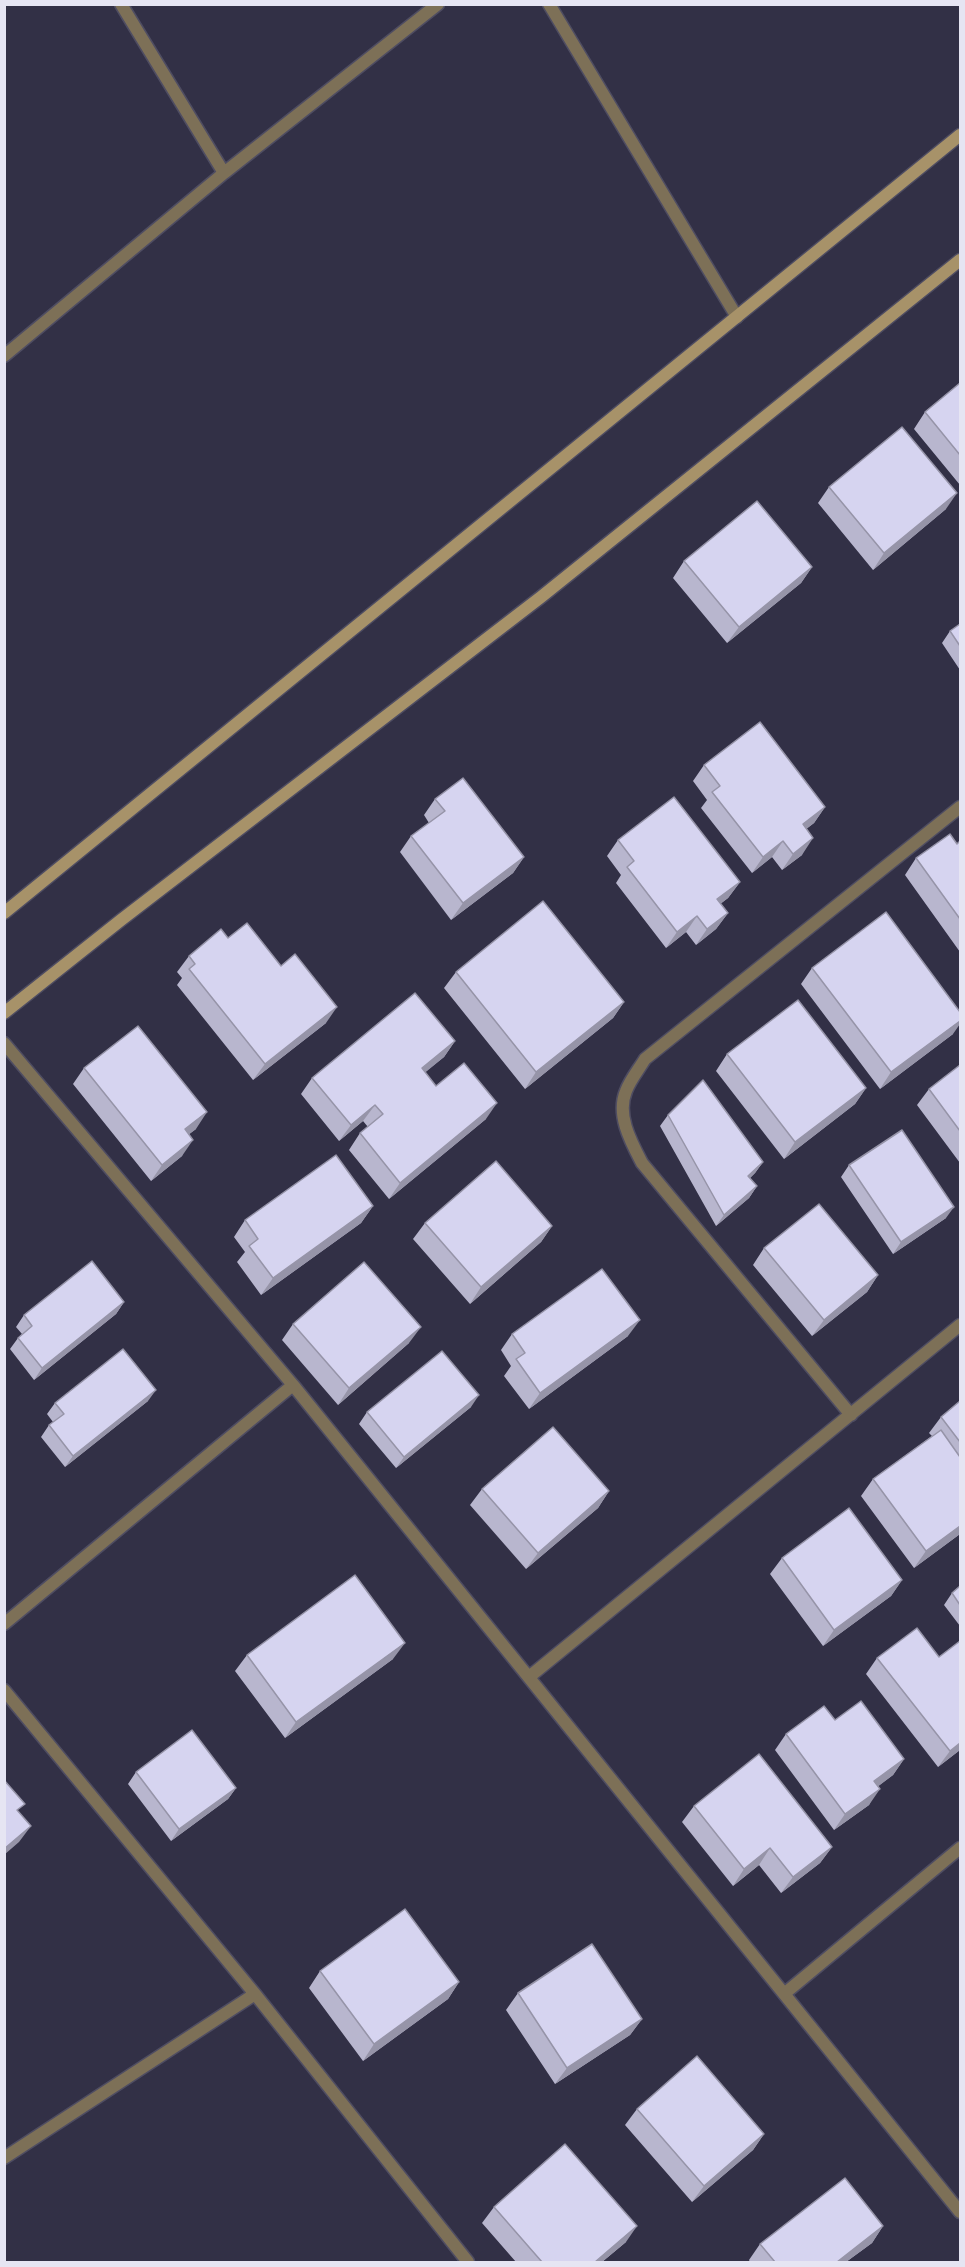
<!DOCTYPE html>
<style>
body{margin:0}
#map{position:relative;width:965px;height:2267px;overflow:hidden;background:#323046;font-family:"Asap Condensed",sans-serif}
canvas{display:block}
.frame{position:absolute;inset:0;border:6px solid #e6e5f3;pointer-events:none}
</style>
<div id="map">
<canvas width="965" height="2267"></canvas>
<div class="frame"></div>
</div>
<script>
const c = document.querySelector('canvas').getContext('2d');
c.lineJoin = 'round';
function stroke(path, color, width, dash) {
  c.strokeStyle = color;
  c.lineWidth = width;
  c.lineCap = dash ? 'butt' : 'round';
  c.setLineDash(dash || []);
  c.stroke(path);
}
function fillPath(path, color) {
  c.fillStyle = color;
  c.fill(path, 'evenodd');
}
const street = new Path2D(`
 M121,4l103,169
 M549,4l188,313
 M4,356l220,-183 214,-169
 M4,1043l289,342 667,827
 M851,1415l-209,-252c-11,-21 -26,-48 -16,-72 4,-11 13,-22 19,-32l315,-252
 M4,1624l289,-239
 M529,1677l431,-352
 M4,1690l251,304 213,268
 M784,1994l176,-146
 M4,2158l251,-164`);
const secondary = new Path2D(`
 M4,913l956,-778
 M4,1013l117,-93 420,-323 419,-337`);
const wall = new Path2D(`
 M960,383v102l-46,-56 11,-17z
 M829,487l117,22 -73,61 -55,-67z
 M684,561l128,6 -11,16 -74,60 -54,-65z
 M960,624v46l-18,-27 8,-12z
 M704,765l121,42 -11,16 -8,6 -4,26 -20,15 -10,-13 -20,16 -51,-65 6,-8 -14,-19z
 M435,799l89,58 -11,16 -62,47 -51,-68 11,-16 18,-13 -5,-8z
 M618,840l122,42 -12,16 -8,6 8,9 -12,16 -20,16 -10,-13 -20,16 -50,-65 5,-8 -14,-19z
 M960,841v111l-55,-77 11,-17 41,-14z
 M228,938l98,85 -73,57 -76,-95 5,-7 -5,-6 12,-16z
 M812,968l141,66 -73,55 -79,-105z
 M456,972l168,30 -11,16 -88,71 -81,-101z
 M455,1041l-11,16 -19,15 11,14 50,33 -97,80 -40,-49 11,-17 8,-6 -5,-6 -24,20 -38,-47 11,-16z
 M727,1054l139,34 -11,16 -71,55 -68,-88z
 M960,1065v98l-43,-58 12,-16z
 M84,1068l112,61 -7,5 -7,22 -31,25 -78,-97z
 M668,1115l95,47 -8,11 -5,5 7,8 -8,12 -33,28 -56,-100z
 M849,1165l97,53 -53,36 -52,-77z
 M373,1206l-12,17 -100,72 -24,-33 8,-10 -11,-15 11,-17z
 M425,1223l127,3 -11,16 -71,62 -57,-65z
 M764,1248l114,27 -11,17 -55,44 -59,-71z
 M124,1302l-8,12 -82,66 -24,-31 8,-11 4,-4 -6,-7 8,-12z
 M293,1324l116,19 -71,62 -56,-65z
 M512,1334l116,2 -99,73 -25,-33 7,-10 -10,-16z
 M148,1401l-83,66 -24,-30 8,-12 4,-3 -6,-8 8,-11z
 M960,1401v133l-46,34 -53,-72 12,-17 59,-43 -3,-3 12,-16z
 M471,1407l-75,61 -37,-44 8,-12z
 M482,1489l127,2 -11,17 -72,61 -56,-64z
 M782,1558l120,22 -11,16 -68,50 -53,-72z
 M960,1586v40l-16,-21 8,-12z
 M960,1641v109l-22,17 -72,-93 11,-16 62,-1z
 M247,1655l146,4 -108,79 -50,-67z
 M835,1720l69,39 -11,16 -15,11 -9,19 -35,25 -59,-80 11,-16z
 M136,1772l100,16 -8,11 -57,42 -43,-57z
 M694,1806l138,41 -12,16 -39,30 -22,-28 -26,21 -51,-64z
 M320,1971l139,11 -11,17 -85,62 -54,-73z
 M518,1993l124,26 -12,16 -75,49 -49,-74z
 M637,2109l127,25 -11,16 -61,52 -67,-77z
 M494,2207l132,35 -24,20h-86l-34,-39z
 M883,2226l-11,17 -26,19h-96l-1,-2 11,-16z`);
const shadedWall = new Path2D(`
 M957,493l-11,16 -73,61 11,-17z
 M812,567l-11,16 -74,60 12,-16z
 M825,807l-11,16 -23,18 12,-17z
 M813,838l-11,17 -20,15 11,-16z
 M783,841l-11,16 -20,16 11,-16z
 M524,857l-11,16 -62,47 12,-17z
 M740,882l-12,16 -23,18 12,-17z
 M728,913l-12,16 -20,16 11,-16z
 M697,916l-11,16 -20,16 11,-16z
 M624,1002l-11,16 -88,71 11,-17z
 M337,1007l-11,16 -73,57 12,-16z
 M960,1021v3l-7,10 -73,55 11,-17z
 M455,1041l-11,16 -34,28 12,-17z
 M866,1088l-11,16 -71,55 11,-17z
 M497,1103l-11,16 -97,80 11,-16z
 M375,1105l-12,16 -24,20 12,-16z
 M207,1112l-11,17 -22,17 11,-17z
 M193,1140l-11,16 -31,25 11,-16z
 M763,1162l-8,11 -15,14 8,-11z
 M757,1186l-8,12 -33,28 8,-11z
 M373,1206l-12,17 -100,72 12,-17z
 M954,1207l-8,11 -53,36 8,-12z
 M552,1226l-11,16 -71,62 11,-17z
 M878,1275l-11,17 -55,44 12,-16z
 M124,1302l-8,12 -82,66 8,-12z
 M640,1320l-12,16 -99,73 11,-16z
 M421,1327l-12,16 -71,62 11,-17z
 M156,1390l-8,11 -83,66 8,-11z
 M479,1395l-8,12 -75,61 8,-11z
 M609,1491l-11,17 -72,61 12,-16z
 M960,1526v8l-46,34 12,-17z
 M902,1580l-11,16 -68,50 11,-16z
 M405,1643l-12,16 -108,79 11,-16z
 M960,1743v7l-22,17 12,-16z
 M904,1759l-11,16 -30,23 11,-17z
 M236,1788l-8,11 -57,42 8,-12z
 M880,1789l-11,16 -35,25 11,-16z
 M31,1826l-12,16 -15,13v-6z
 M832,1847l-12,16 -39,30 12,-16z
 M770,1848l-11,17 -26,21 11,-17z
 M459,1982l-11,17 -85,62 11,-17z
 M642,2019l-12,16 -75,49 12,-16z
 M764,2134l-11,16 -61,52 12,-16z
 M637,2226l-11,16 -24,20h-7z
 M883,2226l-11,17 -26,19h-9z`);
const building = new Path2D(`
 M960,383v72l-35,-43z
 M902,427l55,66 -73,60 -55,-66z
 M757,501l55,66 -73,60 -55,-66z
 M960,624v22l-10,-15z
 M760,722l65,85 -22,17 10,14 -20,16 -10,-13 -20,16 -51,-65 8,-6 -16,-21z
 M463,778l61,79 -61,46 -52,-67 34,-25 -10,-12z
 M674,797l66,85 -23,17 11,14 -21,16 -10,-13 -20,16 -50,-65 7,-6 -16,-21z
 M950,834l7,10 3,-3v78l-44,-61z
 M543,901l81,101 -88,70 -80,-100z
 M886,912l74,100v9l-69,51 -79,-104z
 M247,923l34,43 14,-12 42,53 -72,57 -76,-95 6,-5 -6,-8 32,-27 7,9z
 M415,993l40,48 -33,27 14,18 28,-23 33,40 -97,80 -40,-50 23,-19 -8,-9 -24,20 -39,-47z
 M798,1000l68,88 -71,54 -68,-88z
 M138,1026l69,86 -22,17 8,11 -31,25 -78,-97z
 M960,1065v66l-31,-42z
 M703,1080l60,82 -15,14 9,10 -33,29 -56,-100z
 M902,1130l52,77 -53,35 -52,-77z
 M336,1155l37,51 -100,72 -24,-32 9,-7 -13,-19z
 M496,1161l56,65 -71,61 -56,-64z
 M819,1204l59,71 -54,45 -60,-72z
 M92,1261l32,41 -82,66 -24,-30 14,-12 -8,-11z
 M364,1262l57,65 -72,61 -56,-64z
 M602,1269l38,51 -100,73 -24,-34 9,-6 -13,-19z
 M123,1349l33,41 -83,66 -24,-31 15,-11 -9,-11z
 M442,1351l37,44 -75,62 -37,-45z
 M960,1401v41l-19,-25z
 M553,1427l56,64 -71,62 -56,-64z
 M941,1430l19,27v69l-34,25 -53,-72z
 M849,1508l53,72 -68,50 -52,-72z
 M355,1575l50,68 -109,79 -49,-67z
 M960,1586v19l-8,-12z
 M917,1628l22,29 21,-16v102l-10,8 -73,-93z
 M861,1701l43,58 -30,22 6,8 -35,25 -59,-80 38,-28 11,14z
 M192,1730l44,58 -57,41 -43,-57z
 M759,1754l73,93 -39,30 -23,-29 -26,21 -50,-63z
 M4,1780l21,24 -8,6 14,16 -27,23z
 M405,1909l54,73 -85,62 -54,-73z
 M592,1944l50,75 -75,49 -49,-75z
 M697,2056l67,78 -60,52 -67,-77z
 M565,2144l72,82 -42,36h-53l-48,-55z
 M845,2178l38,48 -46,36h-62l-15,-18z`);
stroke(street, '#4f4d62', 15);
stroke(secondary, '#4f4d62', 15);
stroke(street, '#7d7057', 12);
stroke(secondary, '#a79269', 12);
fillPath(wall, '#b8b6ce');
fillPath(shadedWall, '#9694a8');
fillPath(building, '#d6d4f0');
stroke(building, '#9694a8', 1.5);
</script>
